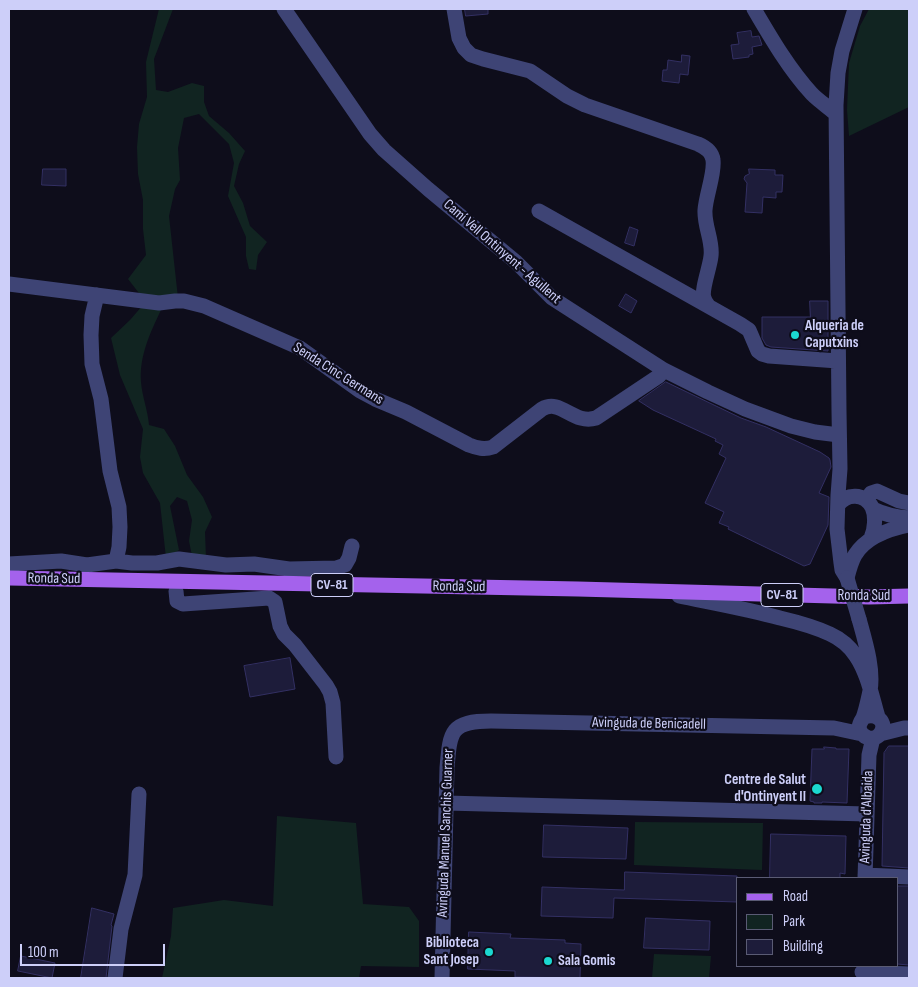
<!DOCTYPE html>
<meta charset="utf-8">
<style>
body{margin:0}
#map{position:relative;width:918px;height:987px;overflow:hidden;background:#0e0d1b;font-family:"Sofia Sans Condensed",sans-serif}
canvas{display:block}
.frame{position:absolute;inset:0;border:10px solid #cdcff9;pointer-events:none}
.legend{position:absolute;left:736px;top:877px;width:162px;height:90px;box-sizing:border-box;background:#0e0d1b;border:1px solid #5a5b74;margin:0;padding:6px 9px;list-style:none;font-size:15px;color:#cdcff9}
.legend li{display:flex;align-items:center;gap:10px;height:25px}
.legend b{width:25px;border:1px solid #5a5b74}
.scale{position:absolute;left:20px;top:944px;width:145px;height:22px;box-sizing:border-box;border:2px solid #cdcff9;border-top:0;padding-left:6px;font-size:15px;line-height:18px;white-space:nowrap;color:#cdcff9;-webkit-text-stroke:4px #0e0d1b;paint-order:stroke}
</style>
<div id="map">
<canvas width="918" height="987"></canvas>
<div class="frame"></div>
<ul class="legend">
<li><b style="height:6px;background:#a462ec"></b>Road</li>
<li><b style="height:14px;background:#112421"></b>Park</li>
<li><b style="height:14px;background:#1d1c3a"></b>Building</li>
</ul>
<div class="scale">100 m</div>
</div>
<script>
const c = document.querySelector('canvas').getContext('2d');
c.lineJoin = 'round';
function fillPath(path, color) {
  c.fillStyle = color;
  c.fill(path, 'evenodd');
}
function stroke(path, color, width, dash) {
  c.strokeStyle = color;
  c.lineWidth = width;
  c.lineCap = dash ? 'butt' : 'round';
  c.setLineDash(dash || []);
  c.stroke(path);
}
function write(font, color, halo, rows, align = 'center') {
  c.font = font + ' "Sofia Sans Condensed",sans-serif';
  c.lineWidth = 4.5;
  c.setLineDash([]);
  c.textBaseline = 'middle';
  c.strokeStyle = halo;
  c.fillStyle = color;
  for (const [text, x, y, turn = 0] of rows) {
    c.save();
    c.translate(x, y);
    c.rotate((+turn || 0) * Math.PI / 180);
    c.textAlign = isNaN(turn) ? turn : align;
    if (halo) c.strokeText(text, 0, 0);
    c.fillText(text, 0, 0);
    c.restore();
  }
}
const green = new Path2D(`
 M159,9h14l-19,50 2,31 12,2 24,-9 12,3v16l5,14 20,17 16,18 -6,13 -5,22 9,17 7,23 17,16 -9,13 -2,15 -7,-1 -3,-13v-19l-18,-41 6,-33 -5,-19 -30,-30 -15,4 -6,30 2,32 -5,9 -6,27 9,82 -36,-1 -14,-18 18,-24 -3,-26v-29l-5,-26 -1,-27 2,-23 8,-27 -1,-35z
 M869,9h40v98l-60,29 -2,-26 2,-47 11,-37z
 M143,305l18,5c-11,23 -22,47 -20,72 1,14 7,29 8,43l15,4 11,17 12,29 16,22 9,20 -7,15 1,26 -14,-2 -3,-15 3,-21 -5,-19 -10,-4 -7,9 9,44 -13,8 -6,-55 -17,-30 -3,-16 3,-28 -23,-54 -9,-37 19,-18z
 M277,816l79,7 7,81 46,3 10,14v46l-58,-1 -2,12h-197l9,-42 2,-28 51,-8 49,6z
 M635,822l128,1 -1,47 -128,-5z
 M654,954l57,2 -2,22h-57z`);
const building = new Path2D(`
 M465,9h23v5l-22,2z
 M751,31l1,6 7,-1 3,9 -10,2 1,7 -4,1v2l-16,2 -2,-14 8,-1 -2,-11z
 M682,55l8,1 -2,19 -8,-1 -1,9 -17,-2 1,-11h4l1,-10 13,2z
 M43,169h23v17l-24,-1z
 M749,169l26,1v5h8l-1,17h-6v6l-13,-1 -1,16 -17,-1 2,-29 -3,-4 1,-3 4,-2z
 M630,227l8,3 -4,16 -9,-3z
 M626,294l11,7 -6,12 -12,-7z
 M810,301h18v50l-57,-4 -5,-2 -4,-7v-21h48z
 M666,382l75,36 25,9 54,25 9,6 1,2 1,7 -12,26 10,4 -1,28 -18,39 -6,2 -76,-37 1,-2 -10,-4 5,-11 -19,-9 21,-45 -7,-4 4,-9 -8,-4 1,-2 -63,-29 -14,-9z
 M290,658l5,31 -45,8 -6,-31z
 M889,746h20v122l-27,-2 2,-113z
 M824,747l12,1v1h13l-2,54 -25,-1v1h-8v-1l-4,-1 2,-52h12z
 M544,825l84,3 -2,31 -83,-2z
 M771,834l75,2 -1,38 -5,-1v5h-70z
 M625,872l112,4v26l-123,-4 -1,20 -72,-2 1,-29 82,3z
 M897,886h12v79l-12,-1z
 M92,908l22,6 -3,11 1,1 -6,52h-25z
 M646,918l64,3 -1,29 -65,-2z
 M469,932l42,2 -1,4 55,2v3l16,1 -1,34 -65,-1v-6l-47,-2z
 M21,956l34,7 -3,15 -34,-7z`);
const minor = new Path2D(`
 M284,9l86,125 14,16 44,39 88,73 36,36 112,72 44,22 37,17 46,17 24,6 24,3
 M454,9l5,29 5,10 7,7 12,4 47,12 37,25 18,9 113,39c7,3 14,7 15,16 2,13 -7,35 -8,50 -1,16 8,31 6,46 -1,11 -10,34 -7,42 1,3 2,5 4,7
 M754,9c17,29 35,60 58,85 7,7 16,13 24,20
 M539,211l201,113 9,6 9,21 4,3 7,2 69,5
 M9,284l150,19 16,-2h9l20,5 96,42 60,43 15,8 31,13 63,33c8,3 15,5 24,2l49,-38c19,-11 31,16 54,9l63,-42 5,-6
 M97,295l-5,21 -1,19 1,29 9,35 9,72 9,36 1,20 -1,20 -3,14
 M866,500l5,-7 6,-2 22,10 10,2
 M838,505c9,-12 26,-12 34,2 4,9 3,22 -1,31
 M873,509c12,6 23,8 36,9
 M9,564l52,-3 26,4 29,-4 16,2h25l22,-4 47,6 28,-1 35,5 47,-1 9,-3 4,-7 3,-12
 M847,578l-5,-8 -1,-7 -4,-34 1,-34 2,-26 -1,-58 -3,-306 2,-32 4,-22 13,-42
 M847,578c2,-8 4,-16 8,-23 11,-18 34,-26 54,-30
 M176,591l1,10 6,3 86,-6 6,4 5,24 4,8 11,11 31,40 4,7 3,11 3,54
 M679,596c34,7 68,13 101,22 17,4 35,9 50,16 11,5 20,13 26,22 12,18 16,41 22,61
 M859,619c6,22 15,50 11,72 -2,9 -4,19 -7,27 -2,3 -4,6 -4,10 2,10 15,14 21,6 9,-12 -5,-23 -17,-16
 M880,734l24,-6h5
 M446,803l421,11
 M865,875l44,2
 M865,878l4,-123 4,-17
 M862,972l47,2
 M115,978l6,-49 14,-54 4,-81
 M442,978l5,-210c3,-36 3,-47 44,-47l343,7 28,6`);
const major = new Path2D(`
 M9,578l569,11 291,8 40,-1`);
const minorBridge = new Path2D(`
 M847,578l12,41`);
const markers = [
 [795,335,5,"#1bd8d0"],
 [817,789,6,"#1bd8d0"],
 [489,952,5,"#1bd8d0"],
 [548,961,5,"#1bd8d0"]
];
const shields = [
 [332,585,42],
 [782,595,42]
];
const shieldNames = [
 ["CV-81",332,585],
 ["CV-81",782,595]
];
const streetNames = [
 ["Camí Vell Ontinyent - Agullent",502,252,41],
 ["Senda Cinc Germans",338,374,32],
 ["Ronda Sud",54,579,1],
 ["Ronda Sud",459,587,1],
 ["Ronda Sud",864,596],
 ["Avinguda de Benicadell",649,724,1],
 ["Avinguda d'Albaida",867,817,-88],
 ["Avinguda Manuel Sanchis Guarner",446,833,-88]
];
const poiNames = [
 ["Alqueria de",805,326],
 ["Caputxins",805,343],
 ["Centre de Salut",806,780,"right"],
 ["d'Ontinyent II",806,797,"right"],
 ["Biblioteca",479,943,"right"],
 ["Sant Josep",479,960,"right"],
 ["Sala Gomis",558,961]
];
fillPath(green, '#112421');
fillPath(building, '#1d1c3a');
stroke(building, '#333063', 1);
stroke(minor, '#3e4475', 15);
stroke(major, '#a462ec', 15);
stroke(minorBridge, '#3e4475', 15);
for (const [x, y, r, color] of markers) {
  const dot = new Path2D();
  dot.arc(x, y, r, 0, 2 * Math.PI);
  c.fillStyle = color;
  c.fill(dot);
  stroke(dot, '#0e0d1b', 2);
}
for (const [x, y, w] of shields) {
  const box = new Path2D();
  box.roundRect(x - w / 2, y - 11.5, w, 23, 4);
  c.fillStyle = '#0e0d1b';
  c.fill(box);
  stroke(box, '#cdcff9', 1);
}
write('bold 14px', '#cdcff9', null, shieldNames);
write('15px', '#cdcff9', '#0e0d1b', streetNames);
write('bold 15px', '#cdcff9', '#0e0d1b', poiNames, 'left');
</script>
